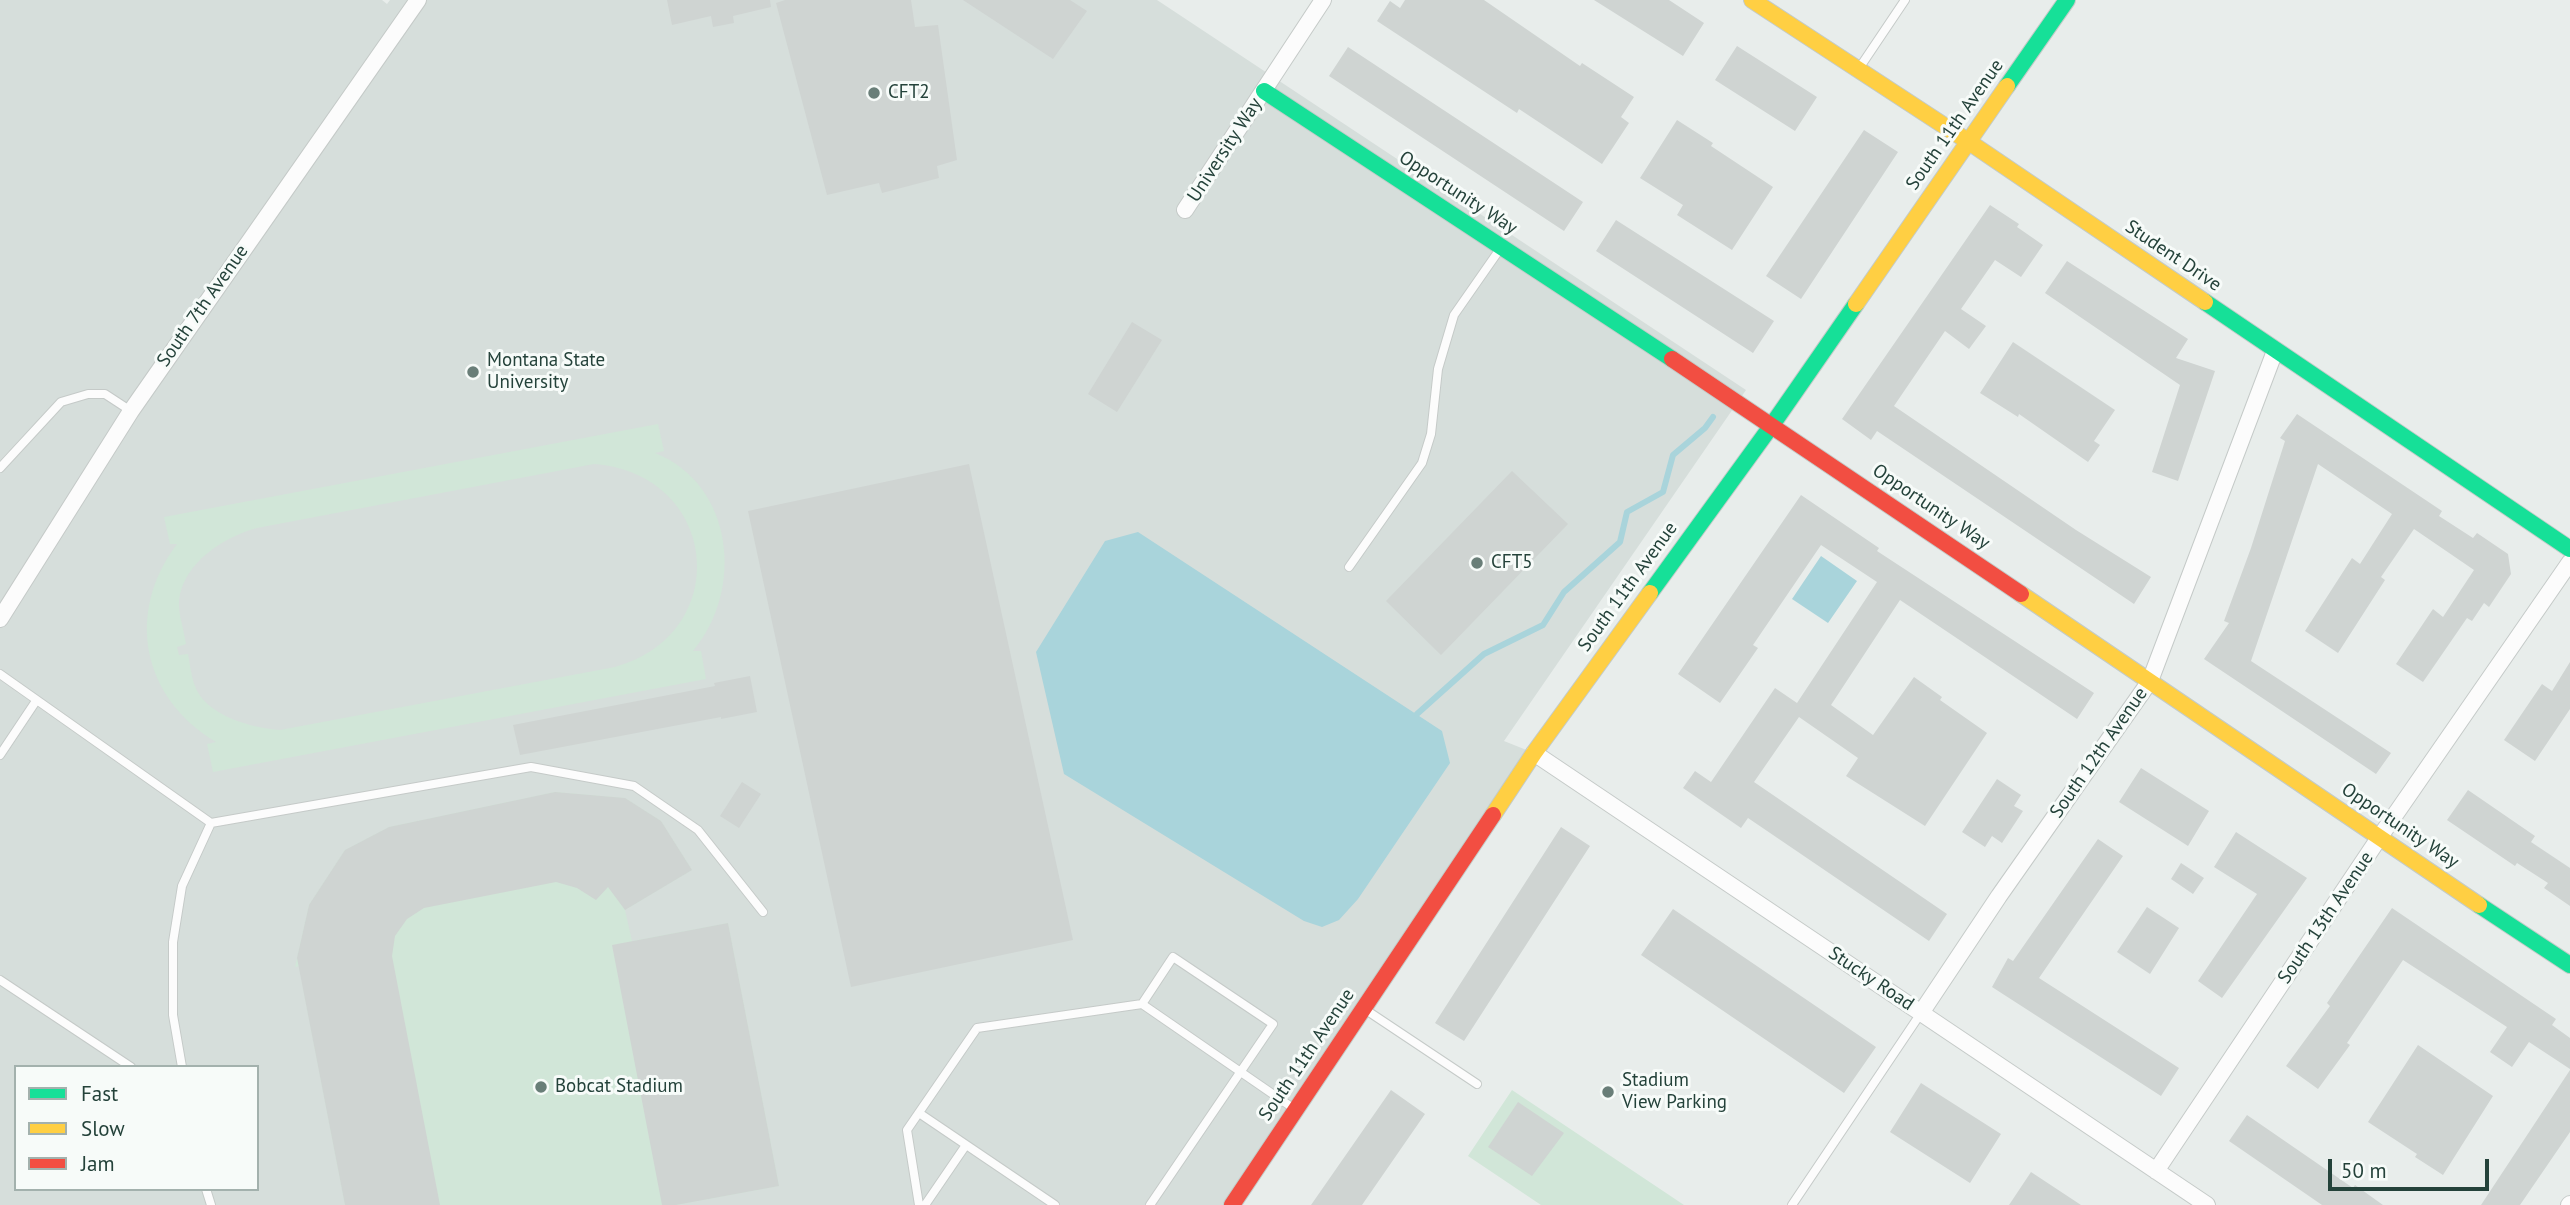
<!DOCTYPE html>
<style>
body{margin:0}
#map{position:relative;width:2570px;height:1205px;overflow:hidden;background:#e8edeb;font-family:"PT Sans",sans-serif}
canvas{display:block}
.legend{position:absolute;left:14px;top:1065px;width:245px;height:126px;box-sizing:border-box;background:#f7fbf9;border:2px solid #a3b1ad;margin:0;padding:9px 12px;list-style:none;font-size:21px;color:#24423a}
.legend li{display:flex;align-items:center;gap:14px;height:35px}
.legend b{width:35px;border:2px solid #a3b1ad}
.scale{position:absolute;left:2328px;top:1159px;width:161px;height:32px;box-sizing:border-box;border:4px solid #24423a;border-top:0;padding-left:9px;font-size:21px;line-height:24px;white-space:nowrap;color:#24423a;-webkit-text-stroke:5px #f7fbf9;paint-order:stroke}
</style>
<div id="map">
<canvas width="2570" height="1205"></canvas>
<ul class="legend">
<li><b style="height:9px;background:#16e098"></b>Fast</li>
<li><b style="height:9px;background:#ffcf43"></b>Slow</li>
<li><b style="height:9px;background:#f24e42"></b>Jam</li>
</ul>
<div class="scale">50 m</div>
</div>
<script>
const c = document.querySelector('canvas').getContext('2d');
c.lineJoin = 'round';
function fillPath(path, color) {
  c.fillStyle = color;
  c.fill(path, 'evenodd');
}
function stroke(path, color, width, dash) {
  c.strokeStyle = color;
  c.lineWidth = width;
  c.lineCap = dash ? 'butt' : 'round';
  c.setLineDash(dash || []);
  c.stroke(path);
}
function write(font, color, halo, rows, align = 'center') {
  c.font = font + ' "PT Sans",sans-serif';
  c.lineWidth = 6;
  c.setLineDash([]);
  c.textBaseline = 'middle';
  c.strokeStyle = halo;
  c.fillStyle = color;
  for (const [text, x, y, turn = 0] of rows) {
    c.save();
    c.translate(x, y);
    c.rotate((+turn || 0) * Math.PI / 180);
    c.textAlign = isNaN(turn) ? turn : align;
    if (halo) c.strokeText(text, 0, 0);
    c.fillText(text, 0, 0);
    c.restore();
  }
}
const built = new Path2D(`
 M0,0h382l5,4 3,-4h767l589,390 -242,351 30,12 -306,452h-1228zM16,1067h241v122h-241z`);
const green = new Path2D(`
 M658,424l6,27 -9,2c80,32 89,138 38,198h8l5,28 -493,93 -6,-28 9,-2c-74,-44 -91,-129 -39,-198h-7l-6,-27zM594,464c126,10 141,170 21,203l-335,63c-28,-2 -74,-14 -85,-44 -4,-10 -5,-22 -7,-32l-9,1 -2,-8 9,-3c-2,-14 -8,-30 -7,-44 5,-38 45,-63 78,-72z
 M555,792l70,6 36,23 31,49 -67,40 7,31 96,-18 51,263 -103,19h-331l-42,-217 60,-33 -68,12 14,-62 36,-55 44,-23z
 M1512,1090l172,115h-143l-73,-49z`);
const water = new Path2D(`
 M1138,532l304,199 8,32 -92,136 -19,21 -17,7 -18,-6 -240,-147 -28,-122 69,-111z
 M1821,556l36,25 -29,42 -36,-24z`);
const stream = new Path2D(`
 M1417,714l67,-60 59,-29 21,-33 56,-50 7,-30 36,-20 10,-37 32,-27 8,-11`);
const building = new Path2D(`
 M667,0h103l1,7 -38,9 1,7 -21,4 -2,-11 -39,9z
 M785,0h126l4,27 23,-2 19,135 -20,6 2,12 -57,15 -3,-10 -52,12 -51,-192z
 M963,0h107l17,11 -34,48z
 M1405,0h79l96,66 2,-3 52,34 -13,20 8,6 -27,41 -83,-55 -2,4 -140,-92 13,-20 10,7z
 M1594,0h75l35,23 -21,33z
 M1737,46l80,51 -22,34 -80,-51z
 M1348,47l235,155 -19,29 -235,-155z
 M1677,120l36,23 -2,3 62,41 -41,63 -55,-35 6,-10 -43,-27z
 M1864,130l34,22 -97,147 -35,-23z
 M1990,205l29,19 -2,3 26,18 -22,32 -26,-17 -34,49 25,17 -17,23 -24,-18 -51,75 182,124 75,47 -17,27 -257,-173 -6,9 -29,-21z
 M1616,220l158,101 -21,32 -157,-102z
 M2067,261l121,78 -12,19 39,13 -37,110 -26,-9 28,-87 -135,-92z
 M1132,322l30,18 -45,72 -29,-18z
 M2013,342l102,68 -21,31 6,4 -12,17 -69,-48 -1,3 -38,-24z
 M2297,414l145,97 -3,5 34,22 4,-5 31,21 3,20 -22,33 -5,-4 -12,18 -5,-3 -44,64 -27,-18 37,-55 10,8 31,-47 -60,-41 -33,48 4,3 -47,73 -33,-22 47,-73 8,6 32,-50 -74,-50 -67,197 140,92 -15,21 -172,-115 25,-36 -5,-2 27,-73 34,-107 -5,-3z
 M969,464l104,476 -222,47 -103,-476z
 M1512,471l56,53 -127,131 -55,-54z
 M1801,495l78,53 -2,3 217,142 -17,26 -177,-119 -69,105 42,30 41,-58 28,20 -2,3 47,33 -62,93 -79,-50 12,-18 -59,-41 -45,65 193,132 -18,27 -181,-123 -7,10 -58,-40 12,-17 16,11 64,-94 22,15 80,-121 -56,-37 -68,100 5,3 -38,55 -42,-29z
 M2570,662v47l-35,52 -31,-21 38,-56 10,7z
 M750,676l7,36 -36,7v-2l-201,38 -7,-30 202,-39 -1,-3z
 M2141,768l68,43 -21,35 -69,-44z
 M1997,779l24,16 -7,11 9,5 -21,32 -10,-7 -7,11 -23,-15z
 M742,782l19,12 -22,34 -19,-12z
 M2468,790l67,46 -4,6 39,26v38l-26,-18 4,-5 -31,-20 -2,3 -68,-46z
 M555,792l70,6 36,23 31,49 -67,40 -17,-23 -12,13 -19,-12 -21,-6 -132,26 -17,11 -12,17 -3,20 48,249h-95l-48,-247 12,-53 36,-55 44,-23z
 M1561,827l29,19 -126,195 -29,-18z
 M2236,832l71,46 -85,120 -24,-17 59,-87 -43,-27z
 M2098,839l25,17 -84,122 140,90 -18,28 -169,-109 16,-29 5,3z
 M2181,863l23,15 -11,16 -22,-15z
 M2147,907l32,21 -29,46 -33,-22z
 M2392,908l164,111 -4,6 18,13v31l-41,-27 -17,25 -22,-15 17,-25 -104,-67 -56,83 3,2 -32,44 -32,-23 44,-60 -3,-3z
 M1673,909l203,138 -32,46 -203,-138z
 M728,923l51,263 -103,19h-14l-50,-260z
 M2418,1045l75,51 -50,79 -28,-18 2,-3 -49,-32z
 M2570,1070v62l-50,73h-39z
 M1921,1083l80,51 -31,49 -80,-51z
 M1391,1090l34,24 -63,91h-51z
 M1518,1102l46,31 -32,43 -44,-29z
 M2247,1115l106,73 2,-3 28,20h-61l-93,-64z
 M2031,1172l50,33h-72z`);
const lane = new Path2D(`
 M1860,67l45,-67
 M0,468l61,-66 27,-8h17l26,17
 M1349,567l73,-104 9,-29 7,-65 16,-54 46,-66
 M0,674l211,149 -29,63 -9,56v73l9,52
 M0,755l36,-54
 M211,823l320,-56 103,19 64,44 65,82
 M0,980l131,87
 M1142,1004l31,-47 100,67 -123,181
 M1366,1010l111,74
 M919,1113l136,92
 M206,1189l5,16
 M919,1205l-12,-75 70,-102 165,-24 151,104
 M925,1205l41,-60
 M1792,1205l129,-192`);
const street = new Path2D(`
 M1185,210l138,-210
 M0,619l131,-208 287,-411
 M1534,753l673,452
 M1921,1013l78,-117 151,-215 125,-330
 M2156,1171l223,-333 191,-276
 M2569,1205l1,-1`);
const fast = new Path2D(`
 M2007,86l60,-86
 M1264,91l408,268
 M2205,302l365,247
 M1650,593l122,-168 84,-121
 M2479,905l91,60`);
const slow = new Path2D(`
 M1752,0l217,142 236,160
 M1856,304l151,-218
 M2021,594l458,311
 M1493,815l41,-62 116,-160`);
const jam = new Path2D(`
 M1672,359l349,235
 M1232,1205l261,-390`);
const markers = [
 [874,93,7,"#697e78"],
 [473,372,7,"#697e78"],
 [1477,563,7,"#697e78"],
 [541,1087,7,"#697e78"],
 [1608,1092,7,"#697e78"]
];
const poiNames = [
 ["CFT2",888,93],
 ["Montana State",487,361],
 ["University",487,383],
 ["CFT5",1491,563],
 ["Stadium",1622,1081],
 ["View Parking",1622,1103],
 ["Bobcat Stadium",555,1087]
];
const streetNames = [
 ["South 11th Avenue",1955,125,-55],
 ["University Way",1225,150,-57],
 ["Opportunity Way",1458,193,33],
 ["Student Drive",2173,256,34],
 ["South 7th Avenue",203,306,-55],
 ["Opportunity Way",1931,507,34],
 ["South 11th Avenue",1628,587,-54],
 ["South 12th Avenue",2099,753,-55],
 ["Opportunity Way",2400,826,34],
 ["South 13th Avenue",2326,918,-56],
 ["Stucky Road",1871,979,34],
 ["South 11th Avenue",1307,1055,-56]
];
fillPath(built, '#d6dedb');
fillPath(green, '#d1e6d8');
fillPath(water, '#a9d4db');
stroke(stream, '#a9d4db', 6);
fillPath(building, '#cfd4d2');
stroke(lane, '#c5cac8', 10);
stroke(street, '#c5cac8', 18);
stroke(fast, '#c3cbc8', 18);
stroke(slow, '#c3cbc8', 18);
stroke(jam, '#c3cbc8', 18);
stroke(lane, '#fcfcfc', 8);
stroke(street, '#fcfcfc', 16);
stroke(fast, '#16e098', 16);
stroke(slow, '#ffcf43', 16);
stroke(jam, '#f24e42', 16);
for (const [x, y, r, color] of markers) {
  const dot = new Path2D();
  dot.arc(x, y, r, 0, 2 * Math.PI);
  c.fillStyle = color;
  c.fill(dot);
  stroke(dot, '#f7fbf9', 2.5);
}
write('19px', '#24423a', '#f7fbf9', poiNames, 'left');
write('19px', '#24423a', '#f7fbf9', streetNames);
</script>
